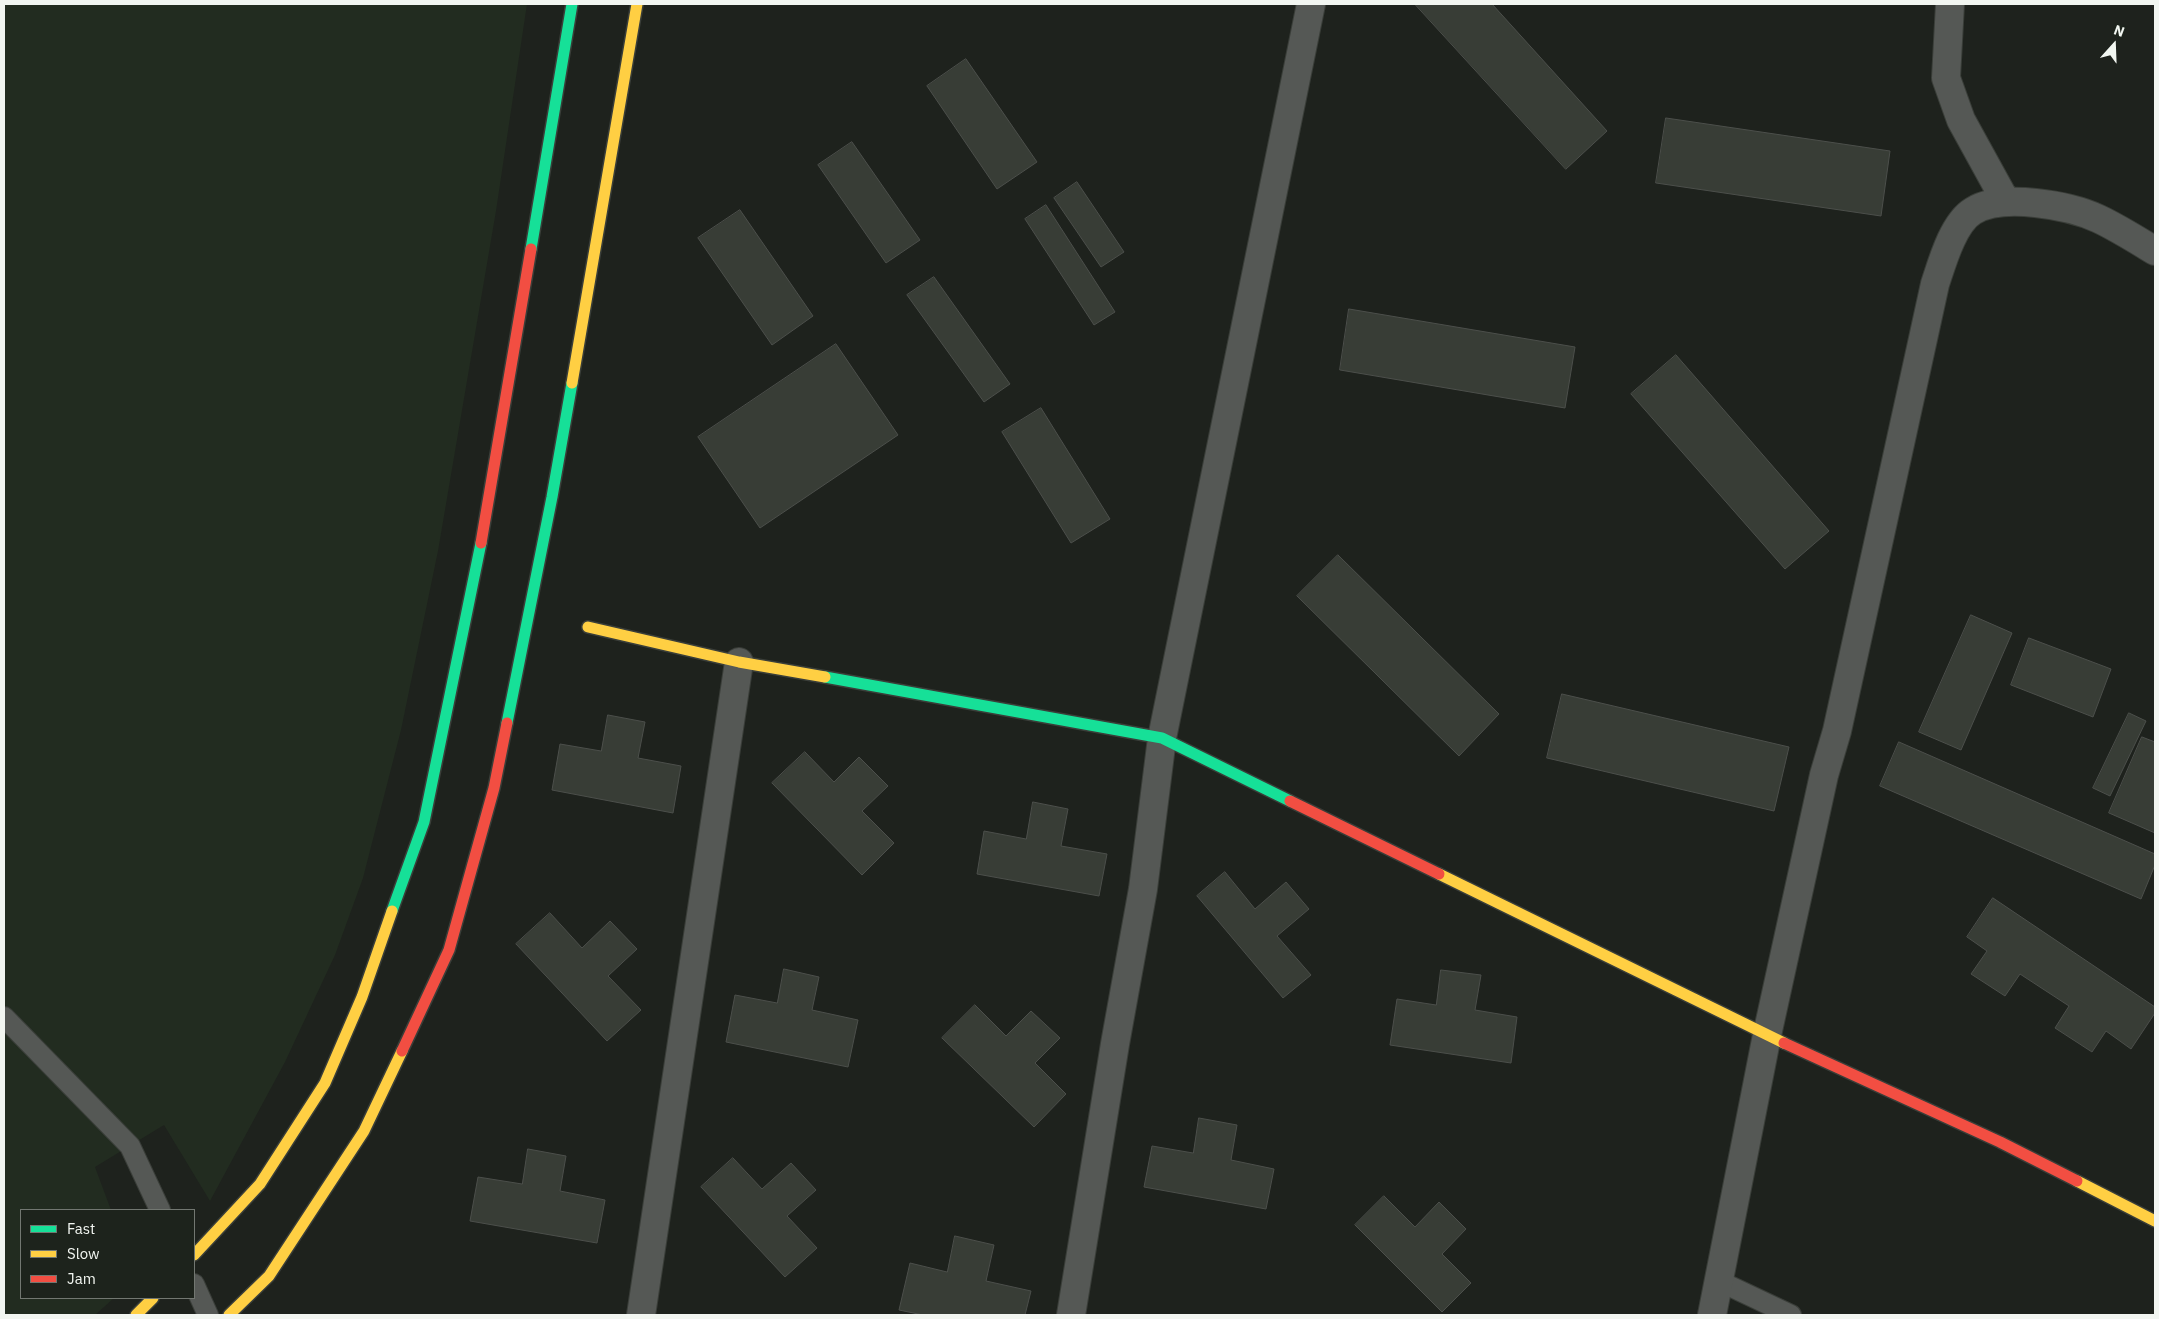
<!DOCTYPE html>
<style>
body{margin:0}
#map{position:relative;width:2159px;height:1319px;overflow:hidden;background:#1e221d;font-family:"IBM Plex Sans",sans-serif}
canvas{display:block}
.frame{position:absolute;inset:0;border:5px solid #f2f6f1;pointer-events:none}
.legend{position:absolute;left:20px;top:1209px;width:175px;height:90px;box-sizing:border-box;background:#1d231c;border:1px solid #727771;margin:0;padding:6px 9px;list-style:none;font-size:15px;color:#f2f6f1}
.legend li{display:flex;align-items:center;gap:10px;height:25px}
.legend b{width:25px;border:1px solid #727771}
.north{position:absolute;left:2089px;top:20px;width:50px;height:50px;-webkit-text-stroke:4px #1d231c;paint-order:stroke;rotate:20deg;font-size:14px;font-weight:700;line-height:20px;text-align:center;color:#f2f6f1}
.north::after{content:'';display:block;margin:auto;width:18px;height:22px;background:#f2f6f1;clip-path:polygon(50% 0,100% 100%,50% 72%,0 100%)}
</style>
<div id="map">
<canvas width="2159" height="1319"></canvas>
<div class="frame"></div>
<ul class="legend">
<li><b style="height:6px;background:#16e098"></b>Fast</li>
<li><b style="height:6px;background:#ffcf43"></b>Slow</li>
<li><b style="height:6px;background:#f24e42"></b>Jam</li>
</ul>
<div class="north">N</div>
</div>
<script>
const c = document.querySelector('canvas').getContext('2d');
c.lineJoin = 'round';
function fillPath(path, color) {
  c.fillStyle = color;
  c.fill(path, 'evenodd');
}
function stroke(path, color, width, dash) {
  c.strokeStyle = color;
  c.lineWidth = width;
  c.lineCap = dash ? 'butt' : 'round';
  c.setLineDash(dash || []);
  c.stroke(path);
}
const built = new Path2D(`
 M4,4h523l-31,207 -58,340 -37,179 -38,148 -28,77 -50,107 -75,139 -46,-76 -69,42 16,43h-90v88h93l-19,17h-91z`);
const building = new Path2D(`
 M1415,4h77l115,127 -41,38z
 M966,59l71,103 -40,27 -70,-103z
 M1666,118l224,33 -9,65 -225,-33z
 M852,142l68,98 -34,23 -68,-98z
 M1077,182l47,70 -23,15 -47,-69z
 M1046,205l69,107 -21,13 -69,-106z
 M740,210l73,106 -41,29 -74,-107z
 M934,277l76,107 -26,18 -77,-107z
 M1349,309l226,38 -10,61 -225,-38z
 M836,344l62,91 -138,93 -62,-91z
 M1676,355l153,176 -44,38 -154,-175z
 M1041,408l69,111 -39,24 -69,-111z
 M1338,555l161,159 -40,42 -162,-160z
 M1971,615l41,18 -51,117 -42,-18z
 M2029,638l82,31 -18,48 -82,-32z
 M1562,694l227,53 -15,64 -227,-53z
 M2129,713l17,8 -36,75 -17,-8z
 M608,715l37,7 -7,36 43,8 -8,47 -121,-23 8,-46 41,7z
 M2142,737l13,5v91l-46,-20z
 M1899,742l256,112v11l-14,34 -261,-113z
 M805,752l29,30 25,-25 29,29 -26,25 32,32 -32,32 -90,-92z
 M1033,802l35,7 -7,37 46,8 -8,42 -122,-22 7,-43 42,8z
 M1225,872l30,37 31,-27 23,27 -32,27 34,39 -28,23 -86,-102z
 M1993,898l162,109v6l-24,36 -25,-18 -14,21 -37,-24 14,-22 -49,-32 -15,22 -34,-22 16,-23 -20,-14z
 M550,913l32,35 28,-27 27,28 -29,27 33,34 -34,31 -91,-97z
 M784,969l35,8 -7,33 46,10 -10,47 -122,-25 9,-47 42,8z
 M1441,970l40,5 -6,35 42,7 -6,46 -121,-18 7,-46 39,6z
 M975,1005l31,31 25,-25 29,27 -25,25 31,31 -32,33 -92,-89z
 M1199,1118l38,7 -6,35 43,9 -8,40 -122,-22 8,-41 41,7z
 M528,1149l38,7 -6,35 45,9 -8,43 -127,-22 8,-44 44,7z
 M733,1158l29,31 29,-26 25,27 -29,26 30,32 -32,29 -84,-90z
 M1384,1196l31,31 24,-25 27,27 -24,25 29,29 -29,29 -87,-87z
 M955,1236l39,9 -8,36 45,10 -6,24h-102l-24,-5 11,-47 37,9z`);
const lane = new Path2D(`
 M4,1017l126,129 30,64
 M1719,1281l72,34
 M194,1284l14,31`);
const street = new Path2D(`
 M1950,4l-4,74 15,42 44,80
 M641,1315l98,-653
 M1071,1315l44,-271 28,-155 19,-151 149,-734
 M1712,1315l55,-280 57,-260 13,-44 98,-447c7,-21 18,-61 38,-73 29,-18 96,-6 126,8 19,9 38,21 56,32`);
const fast = new Path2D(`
 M531,249l41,-245
 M825,677l337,61 128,63
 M507,723l45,-226 20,-114
 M392,911l32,-89 57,-279`);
const slow = new Path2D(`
 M572,383l65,-379
 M588,627l151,35 86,15
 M1439,874l345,169
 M2077,1181l78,40
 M194,1255l66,-71 65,-101 37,-86 30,-86
 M136,1315l17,-17
 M229,1315l40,-39 95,-145 38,-80`);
const jam = new Path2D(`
 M481,543l50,-294
 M1290,801l149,73
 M1784,1043l216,99 77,39
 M402,1051l47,-101 45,-162 13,-65`);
fillPath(built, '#222c20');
fillPath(building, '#383d36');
stroke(building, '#4c4f4b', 1);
stroke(lane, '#3a3e39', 22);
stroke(street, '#3a3e39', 30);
stroke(fast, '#3a3e39', 14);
stroke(slow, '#3a3e39', 14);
stroke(jam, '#3a3e39', 14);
stroke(lane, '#555855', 20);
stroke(street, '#555855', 28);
stroke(fast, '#16e098', 11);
stroke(slow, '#ffcf43', 11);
stroke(jam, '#f24e42', 11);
</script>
